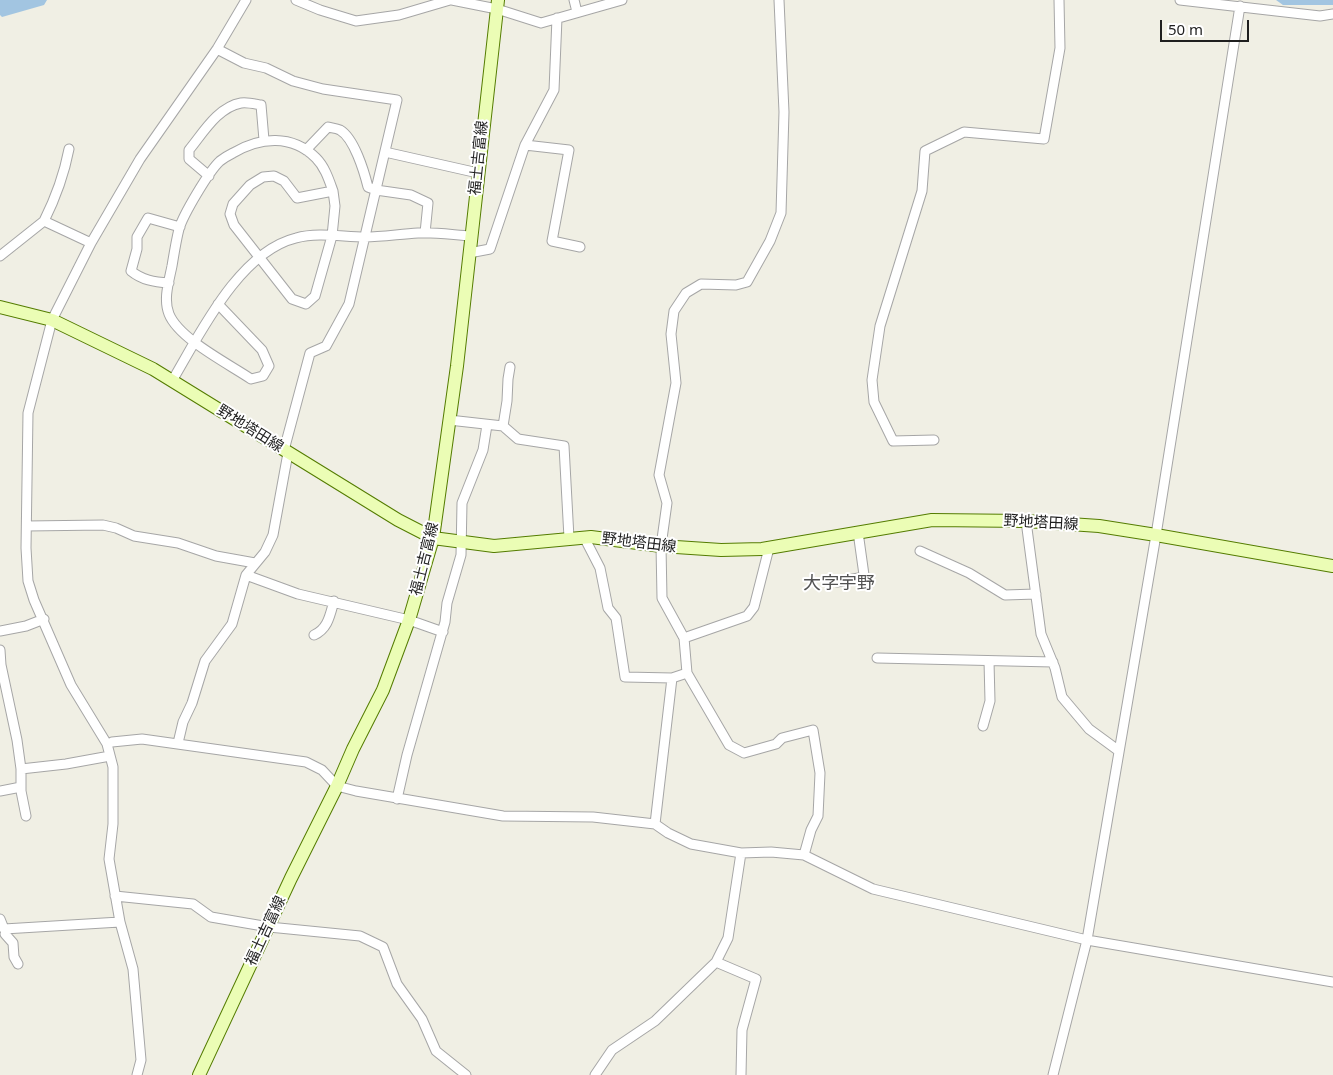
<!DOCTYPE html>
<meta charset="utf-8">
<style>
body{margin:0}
#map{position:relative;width:1333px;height:1075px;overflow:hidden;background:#f0efe4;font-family:"Noto Sans",sans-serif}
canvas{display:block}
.scale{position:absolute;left:1160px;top:20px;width:89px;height:22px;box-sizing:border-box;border:2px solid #1f1f1f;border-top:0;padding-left:6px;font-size:15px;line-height:18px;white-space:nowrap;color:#1f1f1f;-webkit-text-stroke:4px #fff;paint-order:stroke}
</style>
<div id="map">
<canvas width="1333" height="1075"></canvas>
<div class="scale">50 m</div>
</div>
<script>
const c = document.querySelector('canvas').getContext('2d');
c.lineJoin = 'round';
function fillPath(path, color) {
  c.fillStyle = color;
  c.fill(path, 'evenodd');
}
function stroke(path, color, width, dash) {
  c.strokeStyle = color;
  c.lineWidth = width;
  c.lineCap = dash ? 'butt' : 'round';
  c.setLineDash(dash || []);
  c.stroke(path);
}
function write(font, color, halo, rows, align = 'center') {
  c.font = font + ' "Noto Sans","Noto Sans JP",sans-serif';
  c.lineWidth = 4;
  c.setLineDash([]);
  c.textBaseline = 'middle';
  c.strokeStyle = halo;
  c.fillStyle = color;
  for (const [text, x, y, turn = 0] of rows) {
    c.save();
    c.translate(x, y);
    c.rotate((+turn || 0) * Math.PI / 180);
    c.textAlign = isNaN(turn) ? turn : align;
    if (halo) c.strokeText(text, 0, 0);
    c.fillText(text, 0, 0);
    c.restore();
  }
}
const water = new Path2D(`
 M0,0h47l-3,5 -42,12 -2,-2z
 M1276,0h57v5h-50z`);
const minor = new Path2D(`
 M296,0l24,10 36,11 43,-6 51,-15
 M452,0l45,9 44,14 81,-23
 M574,0l3,12
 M1180,0l140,16 13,-2
 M217,49l27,14 22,5 27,13 30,8 74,11 -48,204 -23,42 -16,7 -26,97
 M525,145l29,-55 3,-72
 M306,150l22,-23c3,1 8,1 12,3 14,8 24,41 28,57l8,3 35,5 17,8 -3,30
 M385,152l93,21
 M209,176l-20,-17v-9c14,-17 29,-43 52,-47 6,-1 14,1 20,2l3,35
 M274,176l10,5 13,17 36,-7 2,15 -3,30 -17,60 -9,8 -14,-5 -58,-74 -4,-11 3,-10 17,-19 13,-8z
 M44,221c12,-24 20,-46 25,-72
 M469,253l21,-4 35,-104 44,5 -17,91 28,6
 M0,256l44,-35 47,22
 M169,283c-15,-1 -27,-3 -38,-12l6,-22v-12l11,-19 32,9
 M218,304l44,46 7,16 -6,10 -12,3c-22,-15 -72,-40 -82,-65 -6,-15 0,-33 3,-48 2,-12 4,-25 7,-37 4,-14 30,-58 41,-68 4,-3 9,-6 13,-8 27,-16 59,-19 83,5 9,9 13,22 17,33
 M172,381c28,-47 67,-129 124,-143 22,-6 47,-1 69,-1 17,0 35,-3 53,-4 17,-1 36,2 53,3
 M449,420l54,6 15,13 46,7 5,92
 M503,426l4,-25 1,-22 2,-12
 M934,440l-41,1 -19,-39 -2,-22 8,-54 42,-135 3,-40 39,-19 80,7 16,-91 -1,-48
 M1026,521l15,113 14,34 7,29 27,32 30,22
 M27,526l76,-1 13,3 18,8 44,7 38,13 39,7
 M858,532l7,50
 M584,537l16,31 8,40 8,10 9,59 47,1
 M920,551l49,22 36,22 31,-1
 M246,575l52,19 111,26 34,12
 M837,582l27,-5
 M0,631l26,-5 18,-7
 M314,635c14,-6 16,-20 20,-34
 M684,638l63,-22 7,-9 15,-59
 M0,650l1,15 16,75 4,29v22l5,25
 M877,658l176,4
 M687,673l42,72 15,8 32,-9 6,-6 31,-8 7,43 -2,43 -7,14 -7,25
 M983,726l7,-25 -1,-40
 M112,742l30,-3 164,23 16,8 15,16 19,5 147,25 90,1 62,7 13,9 23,11 50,9 30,-1 33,3 69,34 214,51 246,42
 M178,743l5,-21 9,-19 13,-42 27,-37 14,-49 19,-23 8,-17 15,-82
 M21,769l45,-5 44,-8
 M0,791l21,-4
 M397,799l10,-44 38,-133 2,-19 14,-48 1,-52 21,-53 4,-25
 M655,824l17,-146 15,-5 -3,-35 -22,-40 -1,-52 6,-43 -8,-28 17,-92 -5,-49 3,-23 12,-18 15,-9 35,1 11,-3 23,-41 11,-28 3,-101 -5,-112
 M115,896l78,8 18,13 58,10 91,9 23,11 14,37 25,35 14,32 30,24
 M0,919l4,10 116,-7
 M5,934l8,9 1,14 4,7
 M716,962l40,17 -14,51 -1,45
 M137,1075l4,-15 -8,-91 -13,-47 -11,-63 4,-35v-57l-6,-23 -36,-59 -37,-85 -6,-19 -2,-33 2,-135 24,-93 39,-77 49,-84 77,-110 29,-49
 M595,1075l17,-25 43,-29 61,-59 12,-24 13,-85
 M1053,1075l34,-135 69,-405 84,-529`);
const secondary = new Path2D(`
 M0,307l52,13 101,49 185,114 60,37 35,18 61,8 97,-9 70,9 60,4 41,-1 170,-29 94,1 73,5 57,9 177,31
 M199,1075l92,-197 46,-92 16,-37 30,-59 26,-70 24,-82 24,-172 41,-366`);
const streetNames = [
 ["福土吉富線",479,158,-84],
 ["野地塔田線",250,429,32],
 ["野地塔田線",1041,523,3],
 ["野地塔田線",639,543,7],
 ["福土吉富線",425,559,-76],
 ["福土吉富線",266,931,-65]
];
const quarterNames = [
 ["大字宇野",839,584]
];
fillPath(water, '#a2c5e1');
stroke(minor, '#a6a6a6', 11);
stroke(secondary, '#547c00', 14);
stroke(minor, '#fff', 9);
stroke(secondary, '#ebfdb5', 12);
write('15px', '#1f1f1f', '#fff', streetNames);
write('18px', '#525252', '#fff', quarterNames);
</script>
